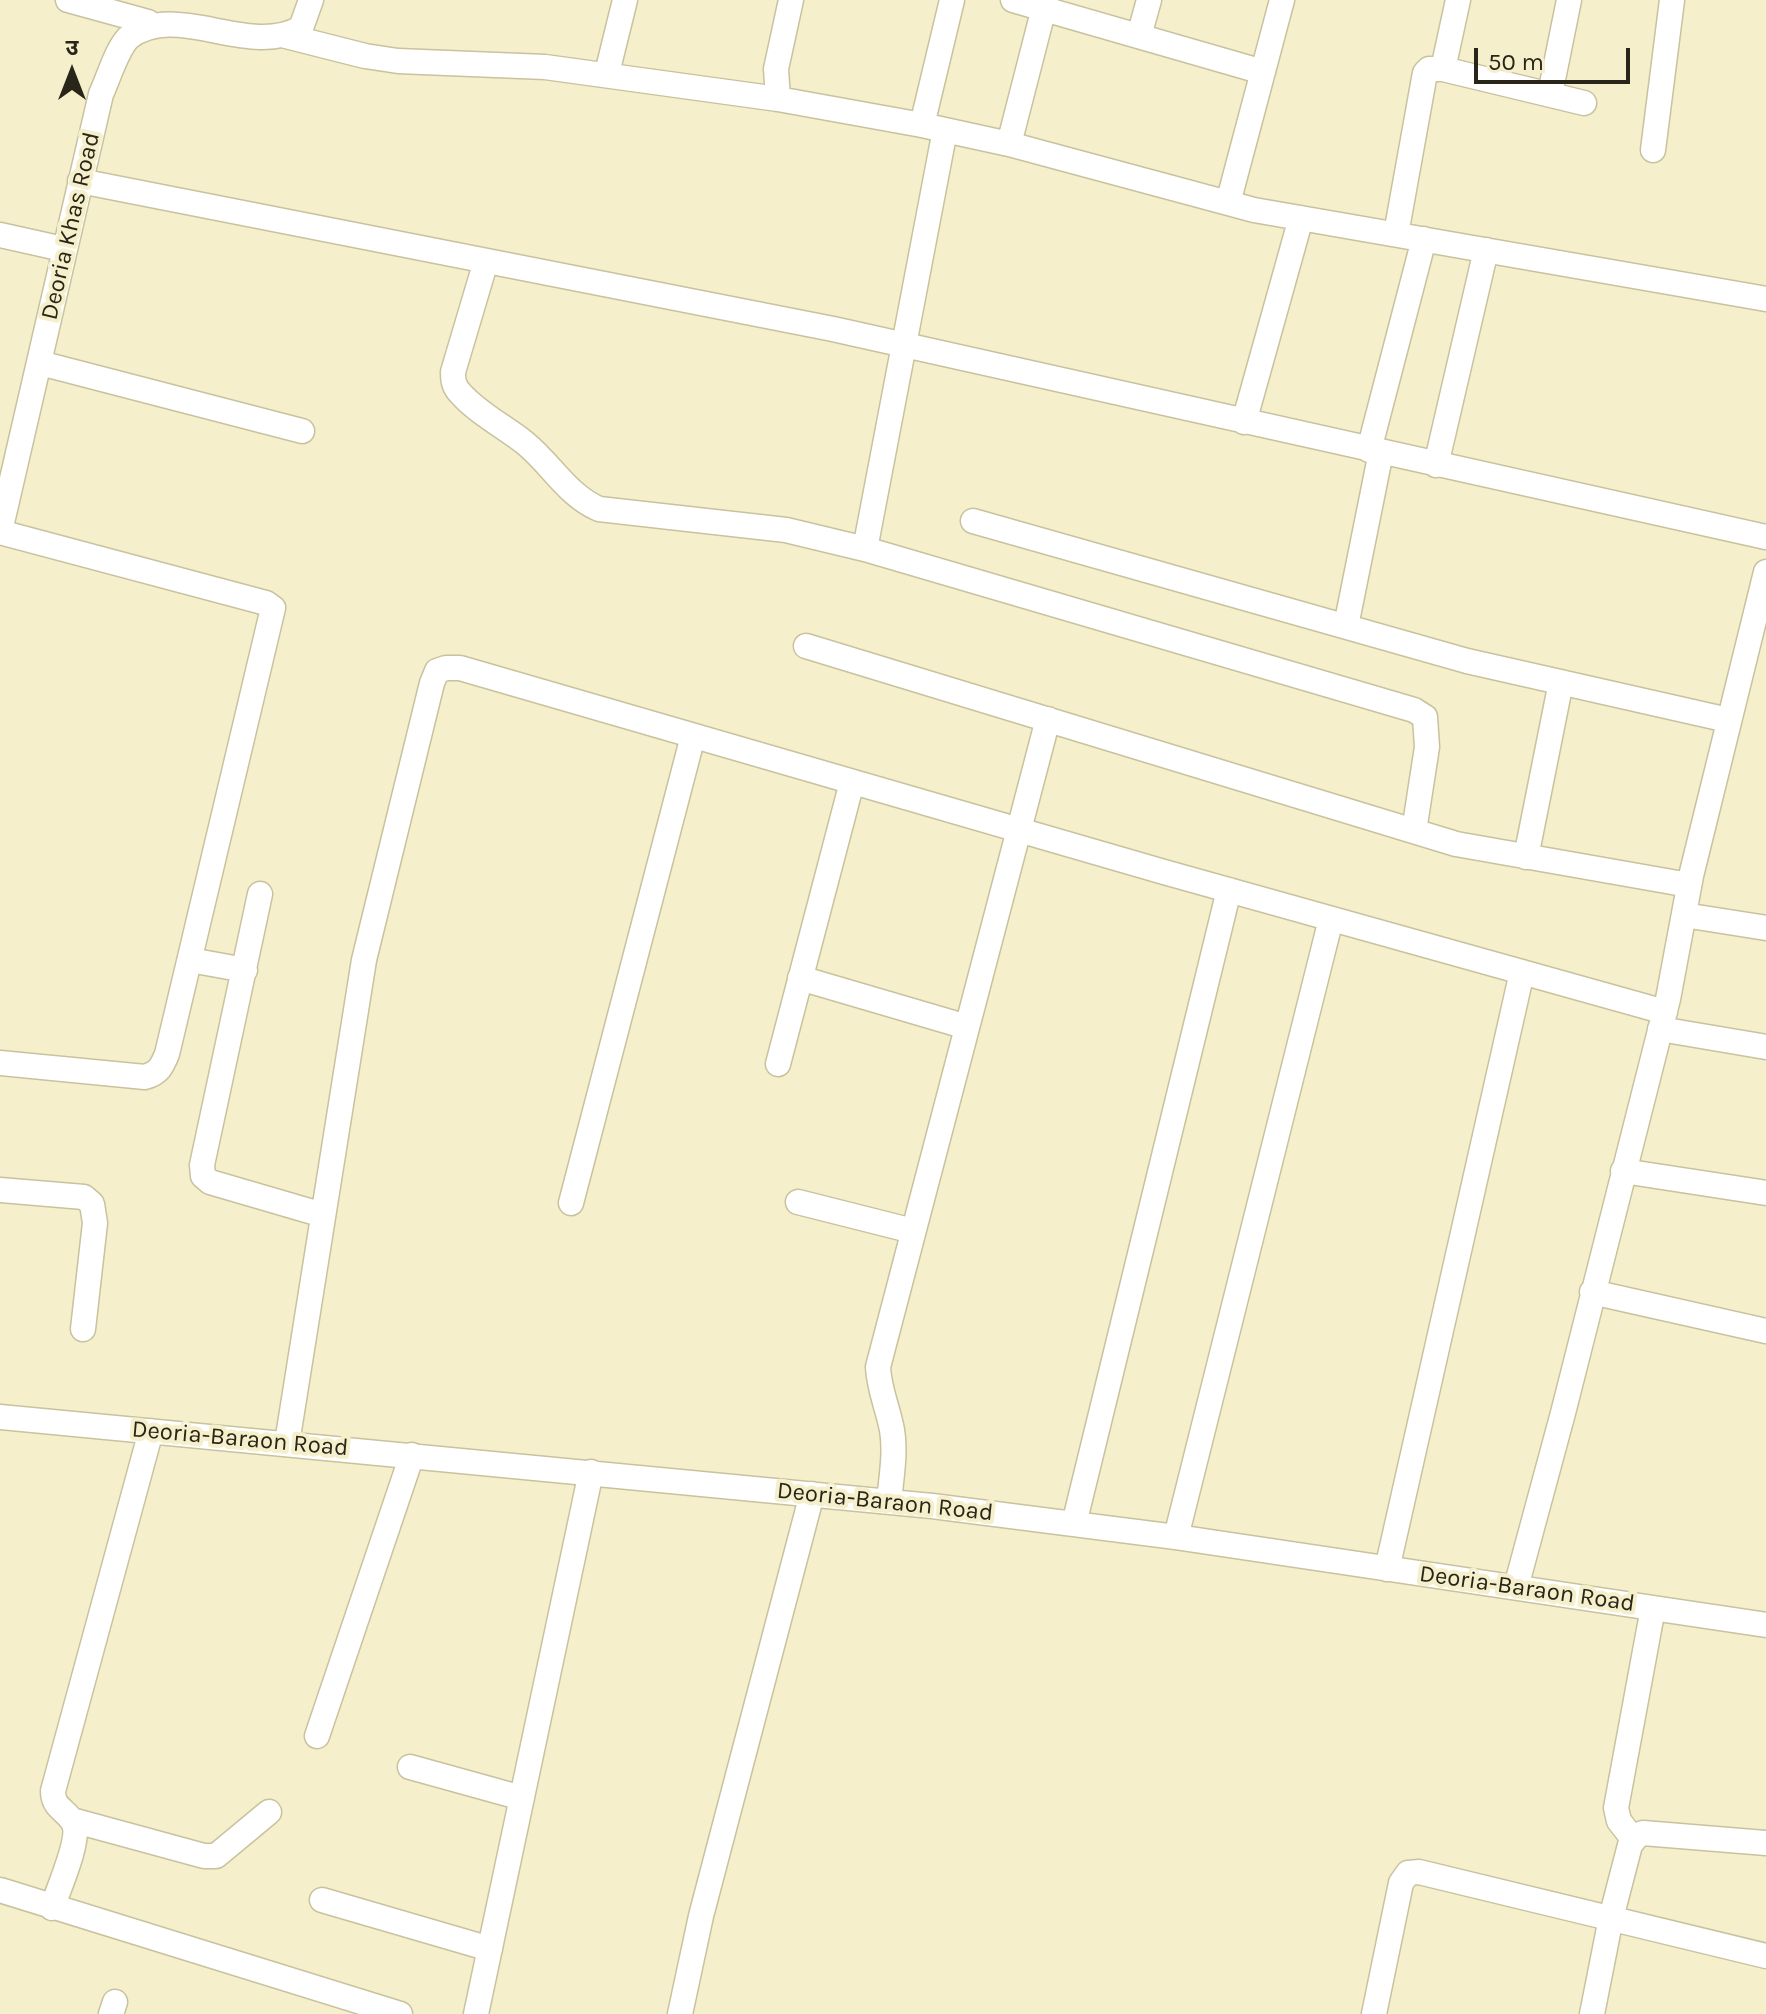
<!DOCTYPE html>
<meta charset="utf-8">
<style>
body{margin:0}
#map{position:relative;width:1766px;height:2014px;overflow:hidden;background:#f5efcb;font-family:Karla,"Noto Sans Devanagari",sans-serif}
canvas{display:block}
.north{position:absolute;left:32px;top:32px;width:80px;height:80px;-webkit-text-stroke:6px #f5efcb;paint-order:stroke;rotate:0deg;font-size:22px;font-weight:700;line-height:32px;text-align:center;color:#292619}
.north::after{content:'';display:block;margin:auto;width:28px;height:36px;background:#292619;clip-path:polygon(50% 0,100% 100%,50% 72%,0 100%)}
.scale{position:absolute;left:1474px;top:48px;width:156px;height:36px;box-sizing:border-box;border:4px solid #292619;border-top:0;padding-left:10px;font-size:24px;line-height:28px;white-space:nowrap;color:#292619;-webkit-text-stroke:6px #f5efcb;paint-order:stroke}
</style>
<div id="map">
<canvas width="1766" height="2014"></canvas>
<div class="north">उ</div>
<div class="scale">50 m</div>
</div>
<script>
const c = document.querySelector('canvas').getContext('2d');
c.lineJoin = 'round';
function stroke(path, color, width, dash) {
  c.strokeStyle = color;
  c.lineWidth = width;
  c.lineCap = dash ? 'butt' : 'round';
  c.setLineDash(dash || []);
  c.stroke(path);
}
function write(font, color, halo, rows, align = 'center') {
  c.font = font + ' Karla,sans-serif';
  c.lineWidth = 8;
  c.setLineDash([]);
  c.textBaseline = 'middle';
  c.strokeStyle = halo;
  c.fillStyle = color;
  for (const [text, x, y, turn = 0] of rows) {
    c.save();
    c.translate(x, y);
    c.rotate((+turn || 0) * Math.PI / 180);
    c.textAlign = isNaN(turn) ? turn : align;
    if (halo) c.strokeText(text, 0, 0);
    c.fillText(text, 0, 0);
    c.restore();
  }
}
const minor = new Path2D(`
 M68,0l80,22
 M1013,0l250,72
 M286,36l79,20 33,5 147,6 233,32 144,26 87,19 245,66 512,89
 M1139,36l10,-36
 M1443,69l15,-69
 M607,73l18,-73
 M1550,94l19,-94
 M778,99l-2,-30 15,-69
 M922,125l30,-125
 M1009,144l37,-144
 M1653,150l19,-150
 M80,181l753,148 933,208
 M1228,203l54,-203
 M1396,234l29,-161 4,-4h14l141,34
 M0,235l63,14
 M486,261l-33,111c0,9 1,15 8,22 18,20 44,33 64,49 27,22 42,52 74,66l187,21 79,19 549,161 11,7 2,30 -13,84
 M40,363l262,68
 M1244,422l57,-204
 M1369,450l55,-211
 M1436,465l50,-215
 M973,521l494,140 261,59
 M0,531l101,-437c8,-17 15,-43 27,-56 48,-38 119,20 173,-10l10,-28
 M0,532l266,71 7,5 -106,446c-5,12 -8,19 -22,23l-145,-14
 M865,549l80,-419
 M1346,626l35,-174
 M806,646l650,198 233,41
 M1526,857l35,-175
 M260,894l-58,271 1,11 7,6 113,33
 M1684,915l82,13
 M190,960l55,10
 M800,978l167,49
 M1660,1029l106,18
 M778,1064l74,-282
 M1623,1171l143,22
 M0,1190l84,7 8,7 3,19 -12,106
 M798,1202l115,29
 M571,1203l122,-467
 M1592,1292l174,39
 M0,1417l932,89 244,31 590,88
 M287,1443l77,-483 68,-277 5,-12 9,-3h14l704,204 501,140
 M889,1502c2,-23 7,-49 3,-72 -4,-22 -13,-40 -14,-63l170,-648
 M1074,1524l155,-634
 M1176,1537l155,-618
 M1387,1569l135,-597
 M1516,1587l47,-174 105,-414 23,-123 75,-304
 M317,1736l95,-281
 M410,1767l112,31
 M72,1820l132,36h12l53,-44
 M1634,1840l-15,-19 -3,-13 37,-200
 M0,1890l400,124
 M322,1900l168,49
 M52,1908c6,-18 30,-71 21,-86 -8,-13 -20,-14 -20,-31l98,-360
 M111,2014l4,-12
 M476,2014l115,-542
 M680,2014l21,-98 111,-422
 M1374,2014l27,-131 7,-10 11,-1 347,84
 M1592,2014l19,-96 19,-73 8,-10 5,-2 123,10`);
const streetNames = [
 ["Deoria Khas Road",71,226,-77],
 ["Deoria-Baraon Road",240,1439,5],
 ["Deoria-Baraon Road",885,1502,6],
 ["Deoria-Baraon Road",1527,1589,8]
];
stroke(minor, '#c8c29f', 27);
stroke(minor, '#fff', 24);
write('24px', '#292619', '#f5efcb', streetNames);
</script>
